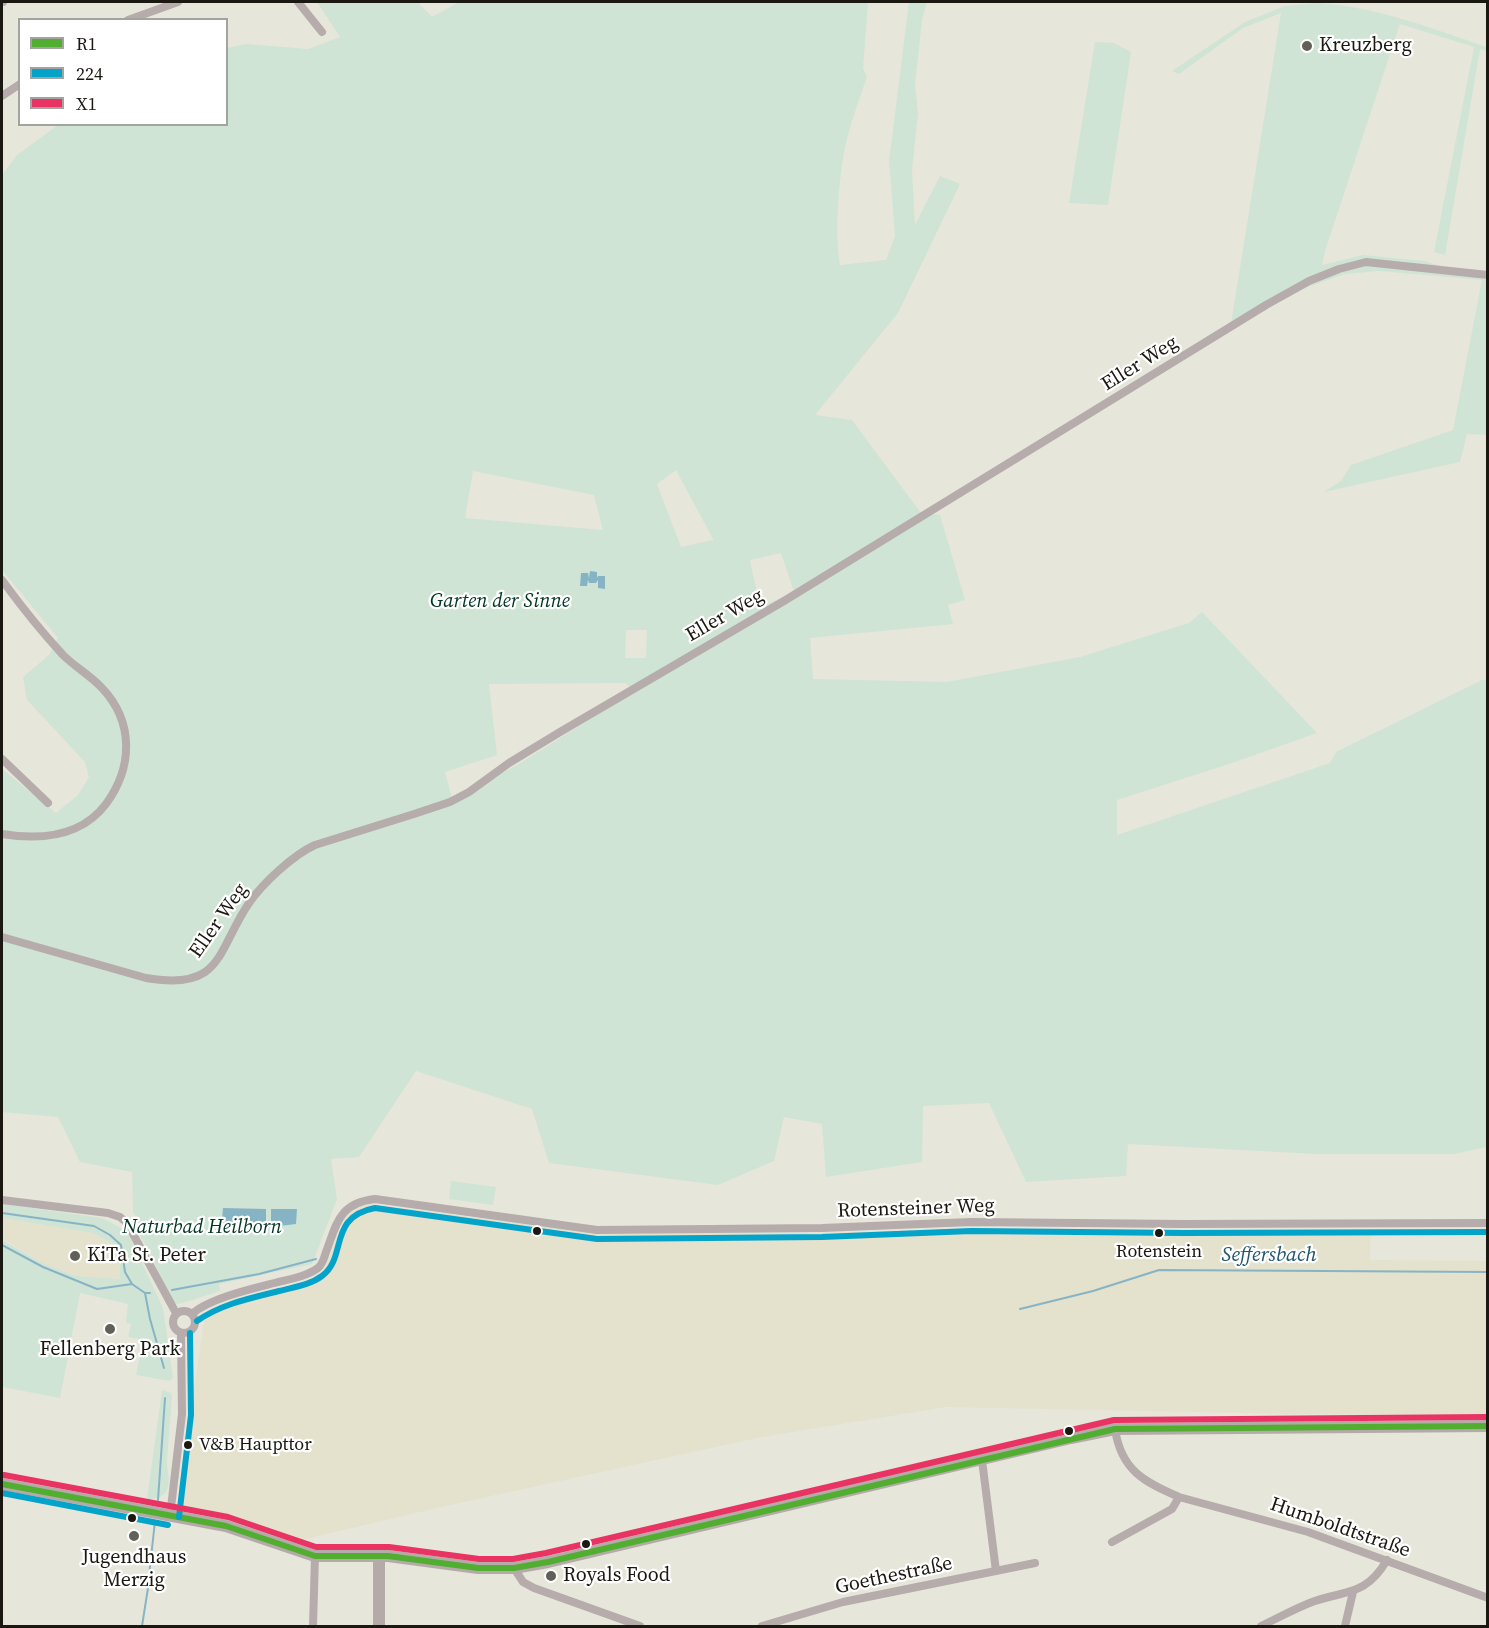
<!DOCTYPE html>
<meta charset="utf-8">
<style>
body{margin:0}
#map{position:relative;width:1489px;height:1628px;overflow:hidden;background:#e7e6db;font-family:"Source Serif 4",serif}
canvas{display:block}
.frame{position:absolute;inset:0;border:3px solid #1a1811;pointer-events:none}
.legend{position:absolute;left:18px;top:18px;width:210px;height:108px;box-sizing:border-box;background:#fff;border:2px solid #a3a3a0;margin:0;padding:8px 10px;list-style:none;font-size:18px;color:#1a1811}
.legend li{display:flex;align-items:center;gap:12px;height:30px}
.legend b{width:30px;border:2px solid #a3a3a0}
</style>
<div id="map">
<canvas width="1489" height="1628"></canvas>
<div class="frame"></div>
<ul class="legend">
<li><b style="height:8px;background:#51ae31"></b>R1</li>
<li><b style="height:8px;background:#04a3c9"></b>224</li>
<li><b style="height:8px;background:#e83363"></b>X1</li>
</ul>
</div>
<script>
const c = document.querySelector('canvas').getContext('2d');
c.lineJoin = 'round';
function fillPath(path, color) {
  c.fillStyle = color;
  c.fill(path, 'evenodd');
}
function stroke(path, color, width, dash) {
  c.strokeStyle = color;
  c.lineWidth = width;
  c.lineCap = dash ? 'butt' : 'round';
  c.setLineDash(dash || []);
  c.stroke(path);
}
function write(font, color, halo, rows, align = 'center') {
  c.font = font + ' "Source Serif 4",serif';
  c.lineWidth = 4.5;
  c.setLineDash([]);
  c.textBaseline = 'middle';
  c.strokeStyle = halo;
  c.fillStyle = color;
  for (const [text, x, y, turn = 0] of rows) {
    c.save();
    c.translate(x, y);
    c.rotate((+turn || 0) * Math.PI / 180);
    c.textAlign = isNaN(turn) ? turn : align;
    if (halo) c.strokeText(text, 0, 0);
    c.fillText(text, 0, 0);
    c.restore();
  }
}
const built = new Path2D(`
 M370,1204l218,28 221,1 130,-3 432,-1 -1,31 117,1v154l-189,-1 -353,-7 -188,31 -316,69 -144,34 -115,-36 9,-96 14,-93 25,-15 90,-20 20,-51 11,-20z
 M2,1218l91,15 28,14 -1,32 -44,-3 -32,-12 -39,-24h-3z`);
const green = new Path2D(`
 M317,2h101l14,15 27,-15h409l-5,67 4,8c-7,20 -14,39 -19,58 -9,32 -14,98 -8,130l46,-5 9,-24 -6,-75 20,-159h18l-5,18 -7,64 3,29 -6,57 3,55 25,-49 20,8 -62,129 -83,102 37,5 69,93 19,2 25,85 -17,5 5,19 -143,14 3,41 134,3 133,-25 109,-34 13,-11 115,121 -85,30 -115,37v35l213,-72 6,-11 146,-72h5v467l-33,7h-138l-188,-10 -2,32 -100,6 -37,-79 -66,3 -1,56 -96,15 -4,-53 -38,-7 -10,44 -56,24 -169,-22 -17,-54 -116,-38 -57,86 -28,2 6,40 -25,65 -93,20 1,7 -37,12 -6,1 -5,-3 -23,-50 -18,-31 5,-3 -3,-5 -1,-40 -52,-10 -22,-45 -56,-5v-343l54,44 22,-18 11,-18 -4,-15 -58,-62 -4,-23 26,-22 9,-17 -56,-68v-395l15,-20 41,-30 168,-1 1,-76 19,-4 62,5 32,-12zM676,470l37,69v1l-32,7 -24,-63zM473,471l121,24 9,35 -138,-12zM781,553l13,39 -34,15 -10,-47zM626,630h21l-1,28h-21zM625,683l10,8 -118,74 -65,34 -7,-27 52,-17 -8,-71z
 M1318,3c61,4 112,25 169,44v4l-7,-2 -35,206 -11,-3 40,-205 -74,-23 -75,227 -3,14 41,-10 61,6 63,19v155l-20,-1 -7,28 -136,30 17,-11 10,-16 102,-35 29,-150 -103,-9 -34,3 -37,13 -52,27 -26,16 51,-317 -38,15 -64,46 -7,-3 73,-49 40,-16z
 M1095,42l19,1 17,9 -23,153 -39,-2z
 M451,1181l45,6 -3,18 -44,-6z
 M2,1204l100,14 25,13 36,77 10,70 -3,3 -34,-6 7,-35 -15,-3 3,-13 -5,-1 2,-19 -48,-11 -20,105 -58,-11v-147l42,24 32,12 44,3v-32l-27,-14 -91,-15z
 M162,1390l9,3 1,3c-1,22 -4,44 -5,66 0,9 4,19 0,28 -5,8 -12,9 -20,9z`);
const water = new Path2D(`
 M590,571l7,1v6l1,-2h7v13l-7,-1v-8l-2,3h-7l-1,-3 -1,6h-7l1,-13h7l1,5z
 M223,1208l43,1v18l-45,6z
 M271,1209h26l-1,15 -25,3z`);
const stream = new Path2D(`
 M2,1213l92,13 16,9 11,10 4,27 7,12 13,9h5
 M2,1245l41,22 54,22 35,-5
 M172,1290l87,-16 57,-15
 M145,1293l5,26 14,49
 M1020,1309l73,-18 66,-21 329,2
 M158,1500l7,-102
 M149,1576l6,-55
 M142,1626l6,-38`);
const street = new Path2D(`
 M2,2h1
 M298,2l24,30
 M128,20l50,-18
 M2,96l18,-12
 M2,580c19,26 39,51 61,75 12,12 27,20 39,33 32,34 31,79 4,116 -25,33 -67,36 -104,30
 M2,759l46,44
 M2,937l144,41c77,13 70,-26 103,-75 14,-20 44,-48 66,-58l99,-31 36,-12 19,-10 40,-29 51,-31 224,-131 482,-296 43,-24 30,-12 27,-7 122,13
 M2,1200l106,13 12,4 7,6 49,90
 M173 1322a11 11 0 1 1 22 0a11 11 0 1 1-22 0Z
 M192,1314c17,-16 63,-26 86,-32 13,-3 29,-6 40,-14 5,-4 6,-10 8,-16 11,-29 13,-49 49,-53l222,31 225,-2 149,-6 212,2 305,-1
 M1115,1429c6,41 29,53 64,68l129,35 180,66
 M982,1460l14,111
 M170,1516l12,-102 -1,-81
 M1112,1542l60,-33 7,-12
 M514,1568l9,14 11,6 106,38
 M313,1626l2,-70
 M762,1626l81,-24 192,-39
 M1261,1626c17,-8 33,-17 51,-24 34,-12 54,-6 75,-42
 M1345,1626l8,-34`);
const secondary = new Path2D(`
 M2,1484l224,42 89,30h73l90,12h36l34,-6 523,-124 44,-9 373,-3
 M379,1556v70`);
const bus1 = new Path2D(`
 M2,1484l224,42 89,30h73l90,12h36l34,-6 567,-133 373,-3`);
const bus2 = new Path2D(`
 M197,1321c24,-17 54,-23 82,-30 15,-4 31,-6 43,-15 26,-19 5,-59 53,-68l222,31 225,-2 149,-6 212,2 305,-1
 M2,1493l166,32
 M179,1517l12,-102 -1,-82`);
const bus3 = new Path2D(`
 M4,1475l224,42 88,30h73l90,12h34l33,-6 568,-133 374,-3`);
const markers = [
 [1307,46,6,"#626058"],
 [537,1231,5,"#1a1811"],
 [1159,1233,5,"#1a1811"],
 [75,1256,6,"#626058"],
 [110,1329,6,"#626058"],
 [1069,1431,5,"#1a1811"],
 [188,1445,5,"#1a1811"],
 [132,1518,5,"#1a1811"],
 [134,1536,6,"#626058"],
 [586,1544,5,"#1a1811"],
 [551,1576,6,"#626058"]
];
const busNames = [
 ["Rotenstein",1159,1252],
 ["V&B Haupttor",199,1445,"left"]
];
const poiNames = [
 ["Kreuzberg",1319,46],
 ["KiTa St. Peter",87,1256],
 ["Fellenberg Park",110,1350,"center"],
 ["Jugendhaus",134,1558,"center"],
 ["Merzig",134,1581,"center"],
 ["Royals Food",563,1576]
];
const streetNames = [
 ["Eller Weg",1140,364,-32],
 ["Eller Weg",725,616,-30],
 ["Eller Weg",219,921,-55],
 ["Rotensteiner Weg",916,1209,-2],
 ["Humboldtstraße",1340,1528,19],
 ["Goethestraße",894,1576,-12]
];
const parkNames = [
 ["Garten der Sinne",500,602],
 ["Naturbad Heilborn",202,1228]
];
const waterNames = [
 ["Seffersbach",1269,1256]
];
fillPath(built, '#e4e1cd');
fillPath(green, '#cfe4d4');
fillPath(water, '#87b4c5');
stroke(stream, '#87b4c5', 2);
stroke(street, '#b5acab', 8);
stroke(secondary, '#b5aaa9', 12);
stroke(bus1, '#51ae31', 6);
stroke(bus2, '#04a3c9', 6);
stroke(bus3, '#e83363', 6);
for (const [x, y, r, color] of markers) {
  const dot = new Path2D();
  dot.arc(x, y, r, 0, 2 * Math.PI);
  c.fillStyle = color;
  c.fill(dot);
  stroke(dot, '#fff', 2);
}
write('18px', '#1a1811', '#fff', busNames);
write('20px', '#1a1811', '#fff', poiNames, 'left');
write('20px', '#1a1811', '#fff', streetNames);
write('italic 20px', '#003522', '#fff', parkNames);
write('italic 21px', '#22556b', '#fff', waterNames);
</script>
